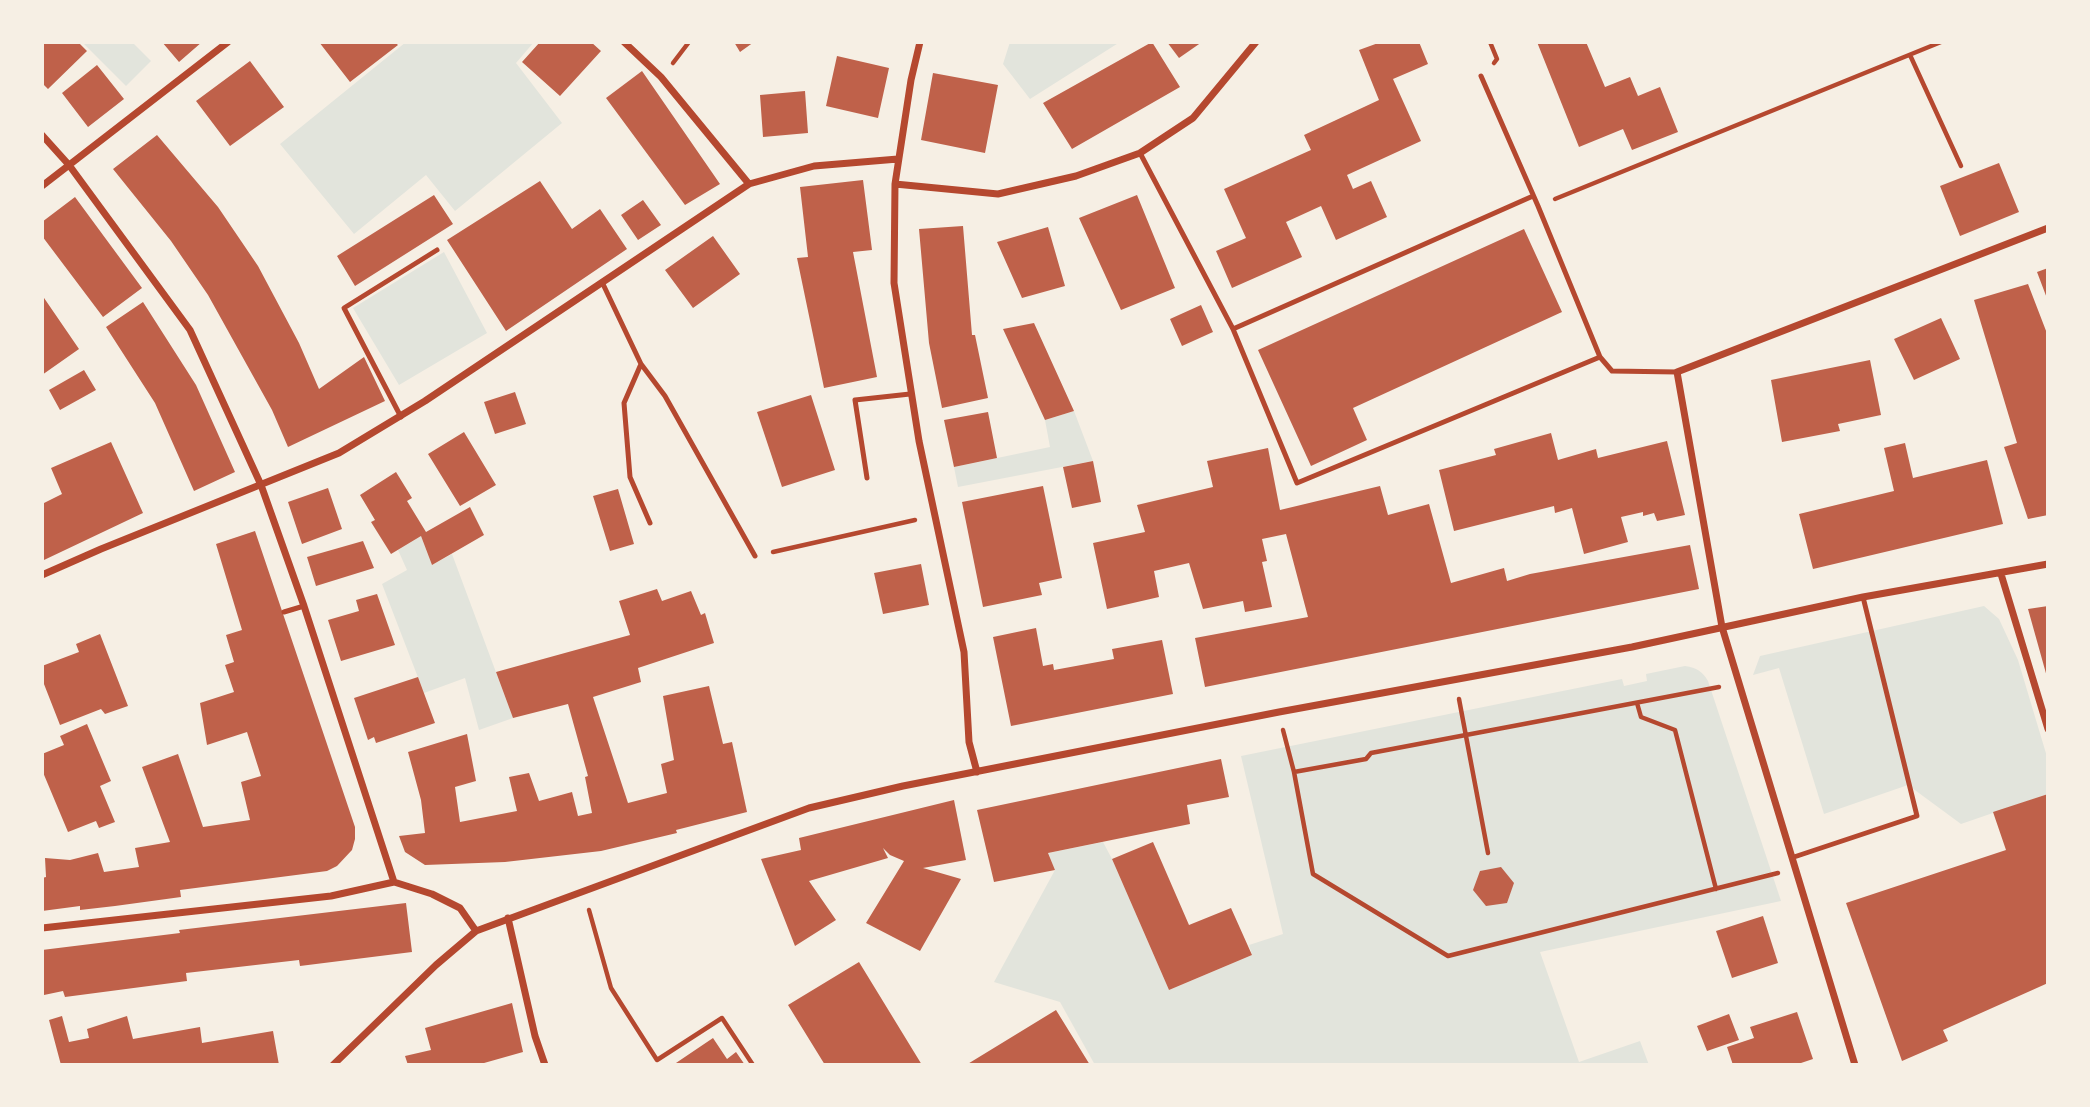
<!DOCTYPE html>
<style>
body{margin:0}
#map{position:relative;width:2090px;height:1107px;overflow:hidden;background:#f6efe4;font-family:Signika,sans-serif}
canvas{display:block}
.frame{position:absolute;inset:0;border:44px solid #f6efe4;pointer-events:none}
</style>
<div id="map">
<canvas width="2090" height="1107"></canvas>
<div class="frame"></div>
</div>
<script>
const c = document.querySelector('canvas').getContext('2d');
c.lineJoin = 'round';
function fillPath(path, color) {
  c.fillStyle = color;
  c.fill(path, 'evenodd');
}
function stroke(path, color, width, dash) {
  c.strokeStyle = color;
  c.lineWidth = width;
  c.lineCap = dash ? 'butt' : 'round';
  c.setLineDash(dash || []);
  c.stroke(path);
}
const green = new Path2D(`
 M82,42h50l19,19 -25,25z
 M406,42h128l-18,21 46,60 -107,88 -29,-36 -72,59 -74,-90z
 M1010,42h110l-90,57 -27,-35z
 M444,252l43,81 -88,52 -46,-77z
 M1074,411l19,50 -135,26 -4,-20 96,-20 -5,-27z
 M421,536l11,29 20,-11 61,164 -34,12 -14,-52 -41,15 -42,-109 25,-14 -9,-20z
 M1984,606l15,13 19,41 30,100v34l-87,30 -53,-39 -84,29 -45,-146 -26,7 7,-19z
 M1685,666c12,2 17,5 23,15l73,220 -241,51 39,110 61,-21 9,24h-554l-35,-63 -66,-20 61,-112 -7,-17 55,-11 9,17 57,131 83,-35 -3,-10 34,-11 -42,-178 381,-77 2,7 23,-5 -1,-7z`);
const building = new Path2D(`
 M42,42h36l9,9 -39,38 -6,-6z
 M162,42h40l-23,20z
 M319,42h76l3,3 -48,37z
 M540,42h51l10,9 -41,45 -38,-34z
 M734,42h20l-14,10z
 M1152,42l28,45 -108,62 -29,-46z
 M1167,42h35l-23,16z
 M1381,42h38l9,22 -35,15 28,62 -74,34 6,14 18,-8 16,36 -51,23 -15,-34 -35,16 16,35 -70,31 -16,-37 30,-13 -22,-49 87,-39 -7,-15 75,-35 -20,-50z
 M1537,42h49l19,45 25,-10 8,19 22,-9 18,45 -46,18 -9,-21 -44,18z
 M837,56l52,12 -11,50 -52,-12z
 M250,61l34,46 -54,39 -34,-45z
 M97,65l27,34 -36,28 -26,-34z
 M642,71l78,113 -35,21 -79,-107z
 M933,73l65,12 -13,68 -64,-13z
 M805,91l3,42 -45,4 -3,-42z
 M157,135l61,72 40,59 41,77 20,46 45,-32 21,44 -97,46 -16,-37 -64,-115 -37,-54 -58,-72z
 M1999,163l20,49 -59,24 -20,-50z
 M863,180l9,70 -19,2 24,125 -53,11 -27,-130 11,-1 -8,-70z
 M540,181l32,48 28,-20 27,40 -121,82 -59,-91z
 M434,195l19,29 -98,62 -18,-30z
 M1137,195l38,93 -54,22 -42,-92z
 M75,197l67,91 -39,29 -61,-81v-14z
 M643,200l18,25 -23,15 -17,-25z
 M963,226l9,109h3l13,63 -46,10 -13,-65 -10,-114z
 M1048,227l17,59 -43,12 -25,-56z
 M1524,229l38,83 -209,96 14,32 -56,26 -53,-116z
 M713,236l27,38 -47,34 -28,-38z
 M2048,268v33l-11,-29z
 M2028,284l20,52v179l-20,4 -24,-72 13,-4 -43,-143z
 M42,295l37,54 -37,26z
 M143,302l53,83 39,87 -41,19 -39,-88 -49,-76z
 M1201,305l12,27 -31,14 -12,-27z
 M1941,318l19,41 -46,21 -20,-41z
 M1034,323l40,88 -29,9 -42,-91z
 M1870,360l11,55 -43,9 2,7 -58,11 -11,-62z
 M84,370l12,20 -36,20 -11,-20z
 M515,392l11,32 -31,10 -11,-32z
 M811,395l24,75 -53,17 -25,-75z
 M988,412l9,46 -43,9 -10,-47z
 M464,432l32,53 -36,21 -32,-52z
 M1551,433l7,27 38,-11 2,9 69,-17 18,74 -28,6 -3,-8 -11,3v-4l-22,5 7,25 -44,12 -12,-46 -17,5 -1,-7 -100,25 -15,-61 57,-15 -2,-6z
 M111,442l32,71 -99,47 -2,-56 20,-10 -11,-26z
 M1905,443l8,35 74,-18 16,64 -190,45 -14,-55 95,-23 -10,-43z
 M1268,448l12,62 100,-24 8,29 41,-11 22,79 53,-15 3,13 23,-7 160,-29 9,44 -494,98 -10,-49 113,-21 -22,-83 -24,5 5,22 -5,1 10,45 -27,5 -2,-11 -40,8 -14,-46 -35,8 5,26 -52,12 -14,-66 52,-11 -8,-27 76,-18 -6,-26z
 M1093,461l8,41 -29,6 -9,-41z
 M396,472l16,26 -5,3 19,31 44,-25 14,28 -52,30 -11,-29 -30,18 -20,-32 4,-2 -15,-25z
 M1043,486l19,92 -23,5 3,12 -59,12 -21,-105z
 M328,488l14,41 -40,15 -14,-42z
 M618,489l16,55 -24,7 -17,-55z
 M255,531l100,296v12l-3,11 -15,16 -10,5 -147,19 1,7 -66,9 -35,4v-4l-38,5v-33l4,-1 -1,-19 25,2 28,-7 6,19 35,-5 -4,-19 35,-6 -28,-75 36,-13 25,73 47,-7 -9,-38 20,-6 -14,-44 -40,13 -7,-42 34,-11 -9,-27 9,-3 -8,-27 16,-5 -26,-86z
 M363,541l11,27 -58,18 -9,-29z
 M921,564l8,41 -46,9 -9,-41z
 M657,589l5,12 29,-10 10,24 4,-2 9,30 -76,25 3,14 -48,15 35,106 39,-10 -6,-29 13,-4 -11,-64 46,-10 14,58 9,-2 15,70 -71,18 1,3 -76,18 -96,11 -80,3 -20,-13 -6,-16 26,-3 -4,-33 -13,-48 59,-18 9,47 -21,6 5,35 57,-11 -8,-34 20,-4 10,28 33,-9 6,24 14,-3 -7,-36 3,-1 -20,-72 -55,14 -17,-46 134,-37 -11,-34z
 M377,594l18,51 -54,16 -13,-41 31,-9 -3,-11z
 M2048,606v70l-1,1 -19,-68z
 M1036,628l7,38 10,-2 1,6 60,-11 -2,-10 50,-9 11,54 -162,32 -18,-89z
 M100,634l28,72 -23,8 -4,-5 -41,16 -18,-46v-13l37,-14 -3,-8z
 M418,677l17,46 -59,20 -2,-6 -6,3 -14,-42z
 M87,724l24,57 -11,5 15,36 -16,6 -3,-7 -28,11 -26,-62v-16l22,-9 -4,-9z
 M1221,759l8,38 -42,8 3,19 -142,29 7,17 -61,12 -17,-72z
 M2048,794v189l-105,47 5,11 -46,20 -56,-158 160,-53 -13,-38z
 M954,800l12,60 -43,8 38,11 -41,72 -54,-28 38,-62 -14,-6 -7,-7 5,10 -79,23 27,39 -41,26 -34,-87 40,-9 -2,-12z
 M1153,842l36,83 42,-17 21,47 -83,35 -57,-131z
 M1501,867l13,16 -7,20 -21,3 -13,-16 7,-19z
 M406,903l6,49 -112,14 -1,-6 -113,13 1,8 -122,16 -2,-6 -19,4 -2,-7v-38l138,-17 -1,-3z
 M1763,916l15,47 -46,15 -16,-47z
 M859,962l63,103h-97l-37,-60z
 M512,1003l11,49 -46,13h-69l-3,-9 26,-6 -6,-22z
 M1056,1010l34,55h-124z
 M1797,1012l16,47 -18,6h-62l-6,-18 27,-9 -4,-11z
 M1729,1014l10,26 -32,11 -10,-25z
 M62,1016l7,26 20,-4 -2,-9 40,-13 6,23 67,-12 2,16 71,-12 6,34h-218l-12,-45z
 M713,1038l14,21 9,-7 9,13h-72z`);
const path = new Path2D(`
 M1490,42l7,17 -3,4
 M1910,55l51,111
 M673,63l16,-21
 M1555,199l386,-157
 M773,552l142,-32
 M1459,699l29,154
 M1637,703l4,14 34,13 41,159
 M1283,730l11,42 72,-13 5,-6 348,-66
 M1294,772l19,102 135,82 330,-83
 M589,910l22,78 46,72 65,-42 31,47`);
const service = new Path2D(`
 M1481,76l57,130 62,151 12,14 65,1
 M1140,153l93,176 300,-133
 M602,282l39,82 -17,39 6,74 20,46
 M1233,329l64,154 303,-126
 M641,364l24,32 90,160
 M401,417l-57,-109 93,-58
 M867,478l-12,-78 55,-6
 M284,612l20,-6
 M1794,857l123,-41 -54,-219`);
const minor = new Path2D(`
 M624,42l37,35 88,107 65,-18 84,-7
 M920,42l-9,38 -16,104 -1,99 25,158 45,211 5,90 8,30
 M42,135l27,30 121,165 71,155 43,121 90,276
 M895,184l103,10 78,-18 64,-23 53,-35 63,-76
 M42,186l186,-144
 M2001,574l47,155
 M42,575l59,-26 238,-96 86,-52 324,-217
 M508,918l27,118 10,29
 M42,928l289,-32 63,-14 38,12 28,14 16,23
 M333,1065l103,-100 40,-34 333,-123 94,-22 376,-74 353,-65 231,-50 185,-33
 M1855,1065l-133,-438 -45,-255 371,-144`);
fillPath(green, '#e2e4dc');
fillPath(building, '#bf614a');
stroke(path, '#b5482f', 4.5);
stroke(service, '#b5482f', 5);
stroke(minor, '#b5482f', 7);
</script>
